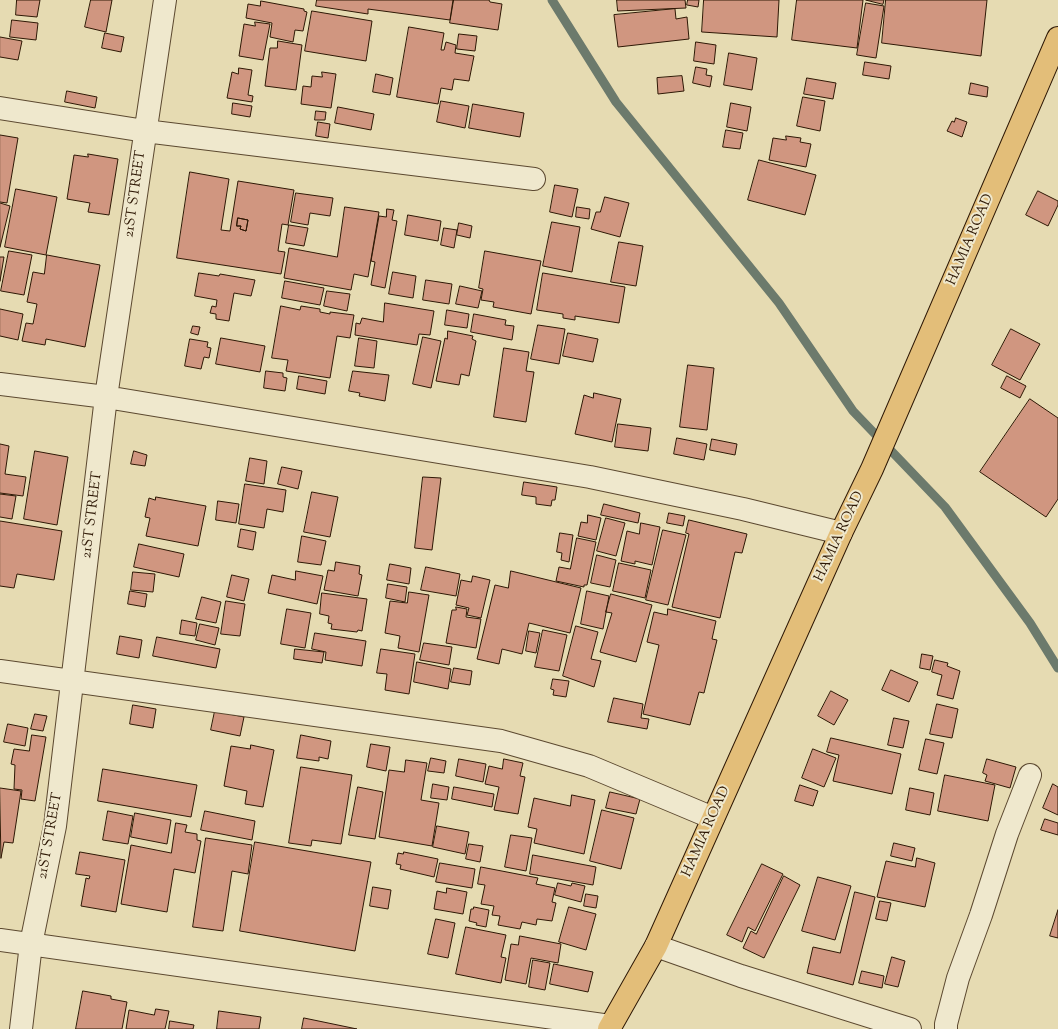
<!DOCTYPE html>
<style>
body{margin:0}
canvas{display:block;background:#e6dbb2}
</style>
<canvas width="1058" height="1029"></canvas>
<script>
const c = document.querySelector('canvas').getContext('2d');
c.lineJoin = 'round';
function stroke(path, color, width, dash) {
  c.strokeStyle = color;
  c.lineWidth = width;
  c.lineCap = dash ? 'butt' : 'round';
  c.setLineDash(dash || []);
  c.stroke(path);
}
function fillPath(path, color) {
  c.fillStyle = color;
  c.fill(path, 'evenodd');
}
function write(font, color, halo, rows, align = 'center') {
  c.font = font + ' "Sorts Mill Goudy",serif';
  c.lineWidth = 4;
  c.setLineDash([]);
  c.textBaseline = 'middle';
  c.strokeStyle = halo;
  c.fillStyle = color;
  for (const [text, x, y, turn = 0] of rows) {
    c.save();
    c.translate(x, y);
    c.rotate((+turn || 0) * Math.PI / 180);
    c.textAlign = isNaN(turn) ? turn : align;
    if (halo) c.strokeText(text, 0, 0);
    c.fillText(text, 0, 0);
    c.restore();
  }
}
const stream = new Path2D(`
 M552,0l64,102 163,201 74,108 92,96 85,116 28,45`);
const building = new Path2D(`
 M17,0h23l-3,17 -21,-2z
 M91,0h21l-6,32 -21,-5z
 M317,0h136l-3,20 -82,-11v5l-52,-8z
 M454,0h35l1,2 12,2 -4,26 -48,-7z
 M617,0h68l1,8 -68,3z
 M688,0h11l-1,7 -11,-2z
 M704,0h75l-2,37 -75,-5z
 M797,0h66l-6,48 -65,-8z
 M866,0h18l-1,4z
 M886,0h101l-6,56 -99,-13z
 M261,1l43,8v2l3,1 -4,19 -8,-1 -2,12 -23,-5 2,-14 -26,-5 2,-14 12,2z
 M866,3l18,3 -8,52 -19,-3z
 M675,9l1,10 11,-2 2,22 -71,8 -4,-32z
 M312,11l60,10 -6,40 -61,-10z
 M12,20l26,3 -2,17 -26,-3z
 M255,22l15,2 -7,36 -24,-4 5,-32 11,2z
 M409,27l35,6 -3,17h3l2,-8 10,3 -1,8 19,3 -5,25 -15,-2 -2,11 -11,-2 -3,16 -41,-7z
 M105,33l19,4 -3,15 -19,-4z
 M459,34l18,2 -2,15 -18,-2z
 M0,37l22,4 -4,19 -18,-3z
 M278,41l24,4 -6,45 -31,-4 5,-38h7z
 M696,42l20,3 -2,19 -20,-3z
 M729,53l28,5 -5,32 -28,-5z
 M865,62l26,4 -2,13 -26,-4z
 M696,67l11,2 -1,6 6,1 -2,11 -17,-4z
 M239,68l13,2 -4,25 5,1 -1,6 -25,-4 5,-26 6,2z
 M322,72l14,2 -5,34 -30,-4 2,-18 8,1 1,-11 10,1z
 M376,74l17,4 -3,17 -17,-3z
 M682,76l2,15 -26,3 -1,-16z
 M807,78l29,5 -3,16 -29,-5z
 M971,83l17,4 -1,10 -18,-3z
 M67,91l30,6 -2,11 -30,-6z
 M803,97l22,4 -5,30 -23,-5z
 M441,101l28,5 -4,22 -28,-6z
 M233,103l19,3 -2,11 -18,-3z
 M731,103l20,4 -4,24 -20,-4z
 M473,104l51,9 -4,24 -51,-9z
 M338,107l36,7 -3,16 -36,-7z
 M316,111l10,1 -1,8h-10z
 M956,118l11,4 -5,15 -15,-6 5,-10 2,1z
 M318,122l12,2 -2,14 -12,-2z
 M726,130l17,3 -3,16 -17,-2z
 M0,135l18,3 -11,65 -7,-1z
 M786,136l15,2 -1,4 11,2 -5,23 -37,-7 4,-22 13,2z
 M88,154l30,5 -9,56 -21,-3 2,-9 -23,-4 7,-44 14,2z
 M759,160l57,15 -11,40 -57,-15z
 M190,172l39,7 -8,51 9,1 8,-50 56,9 -6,35 -6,-1 -4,27 7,1 -4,22 -104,-16zM238,218l10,2 -2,11 -6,-2 1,-3h-4z
 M555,185l23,4 -6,28 -22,-5z
 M16,189l41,8 -11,58 -41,-8z
 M1038,191l20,10v4l-10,21 -22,-11z
 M296,193l37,5 -3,18 -20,-3 -2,12 -17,-3z
 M605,197l24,6 -9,34 -29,-8 5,-17h4z
 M0,203l10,3 -10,41z
 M345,207l34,5 -11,65 -14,-3 -3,16 -67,-12 5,-30 48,9z
 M577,207l13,2 -1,10 -13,-2z
 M387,209l7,1 -2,10 5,1 -12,67 -14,-3 4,-23 -4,-1 8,-45 7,1z
 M408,215l33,6 -3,20 -33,-6z
 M238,218l10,2 -2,11 -6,-2 1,-3h-4z
 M552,222l28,5 -8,45 -29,-6z
 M459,223l13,3 -2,12 -13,-3z
 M289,225l19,3 -4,18 -18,-3z
 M444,228l13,2 -3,18 -13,-3z
 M619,242l24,4 -7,40 -25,-4z
 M9,251l23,4 -8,40 -23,-4z
 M485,251l56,10 -10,53 -38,-7 1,-5 -13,-2 2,-11 -4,-1z
 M47,255l53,10 -15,82 -39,-8 -1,6 -23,-4 4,-18 7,1 4,-20 -10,-2 6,-30 11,2z
 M0,257h4l-4,24z
 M393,272l23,4 -3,22 -24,-4z
 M199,273l20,3 1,-2 35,6 -4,16 -17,-3 -5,28 -13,-2v-5l-6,-1 2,-7 4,1 1,-7 -22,-4z
 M543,273l82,14 -6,36 -44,-7v4l-12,-2v-4l-26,-4z
 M426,280l26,4 -3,20 -26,-4z
 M285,281l39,7 -4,17 -38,-7z
 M460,286l22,5 -4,17 -22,-4z
 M327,291l23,3 -3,17 -23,-5z
 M385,303l49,8 -4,24 -11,-1 -2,11 -62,-10 1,-12 4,1 2,-6 21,4z
 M281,306l19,4 1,-4 19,3v3l10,2v-2l24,3 -4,23 -13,-2 -7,42 -44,-7 2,-11 -16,-2z
 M0,309l23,5 -5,26 -18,-4z
 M447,310l22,4 -2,14 -22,-3z
 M474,314l32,6 -1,5 9,1 -2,14 -41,-8z
 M538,325l27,4 -6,35 -28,-5z
 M193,326l7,1 -2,8 -7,-2z
 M1011,329l29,15 -20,36 -28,-15z
 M448,331l25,5 -1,3 4,2 -7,35 -8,-2 -2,11 -23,-4 9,-43 2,1z
 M568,333l30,6 -5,23 -30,-6z
 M423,337l18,4 -10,47 -18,-4z
 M221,338l44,8 -5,26 -44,-8z
 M359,338l18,3 -3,27 -19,-2z
 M190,339l18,3 -1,5 4,1 -2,10 -5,-1 -3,12 -16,-3z
 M504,348l25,4 -3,19 8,1 -8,50 -32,-5z
 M688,365l26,3 -7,62 -27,-3z
 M266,371l17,2v4l4,1 -2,13 -21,-3z
 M353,371l36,4 -4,26 -26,-5 1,-3 -11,-2z
 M299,376l28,5 -2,13 -28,-5z
 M1007,376l19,10 -6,12 -19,-10z
 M594,393l27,6 -9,43 -37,-8 9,-39 9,3z
 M1030,399l28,19v81l-12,18 -66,-45z
 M618,424l33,4 -3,23 -33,-4z
 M677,438l30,6 -3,16 -30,-6z
 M712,439l25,5 -2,11 -25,-5z
 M0,444l9,2 -4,28 21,3 -3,19 -23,-3z
 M35,451l33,6 -11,68 -33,-6z
 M134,451l13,4 -2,11 -14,-2z
 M250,458l17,3 -3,23 -18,-3z
 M282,467l20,4 -4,18 -20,-5z
 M423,477l18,1 -9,72 -17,-2z
 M524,482l33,5 -2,13h-3l-1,6 -15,-2v-7l-14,-2z
 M245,484l41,6 -3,22 -16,-3 -3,19 -25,-4z
 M312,492l26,5 -8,40 -26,-5z
 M0,494l16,2 -4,23 -12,-2z
 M156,497l50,9 -8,40 -52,-10 4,-18 -5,-1 4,-19 6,2z
 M218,501l21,3 -3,19 -20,-3z
 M604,504l36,9 -2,10 -37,-8z
 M669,513l16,3 -2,10 -16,-3z
 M588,515l13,3 -5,22 -18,-4 3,-14 6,1z
 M606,518l19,5 -9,33 -19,-5z
 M689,520l58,14 -5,19 -7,-1 -15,66 -48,-11 17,-73 -3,-1z
 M0,521l62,10 -8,49 -37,-6 -3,14 -14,-2z
 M641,523l19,4 -8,38 -17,-4v3l-14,-3 6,-30 12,3z
 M241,529l15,3 -3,18 -15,-3z
 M663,530l23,5 -18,70 -22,-5z
 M560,533l13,2 -4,27 -8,-2 1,-7 -5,-1z
 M302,536l24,5 -5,24 -23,-3z
 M577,538l19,4 -9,43h-3v2l-28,-6 3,-14 11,2z
 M139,544l45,10 -5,23 -45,-10z
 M597,555l19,5 -6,27 -19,-4z
 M336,562l24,4 -1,8 3,1 -4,21 -34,-6 4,-20 6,1z
 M619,563l32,7 -6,28 -32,-7z
 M390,564l21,4 -2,16 -22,-4z
 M426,567l34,7 -4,22 -35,-6z
 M296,571l27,5 -6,28 -49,-11 4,-18 23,5z
 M511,571l70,17 -11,45 -41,-10 -7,31 -20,-5 -3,15 -22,-5 18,-74 13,3z
 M133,572l22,2 -2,18 -22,-2z
 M232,575l17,4 -5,22 -17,-4z
 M473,576l17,4 -9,38 -14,-3 2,-7 -13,-3 5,-25 10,2z
 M388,584l19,3 -2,15 -19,-4z
 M130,591l17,3 -2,13 -17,-3z
 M587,591l22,5 -6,33 -22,-5z
 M409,592l20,3 -10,57 -21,-4 2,-12 -15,-3 5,-32 17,2z
 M322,593l45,6 -5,32 -4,-1 -1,2 -26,-3 1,-5 -4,-1 1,-7 -9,-2z
 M611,594l41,11 -16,57 -36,-10 12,-39 -6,-1z
 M202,597l19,5 -5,21 -20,-4z
 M226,601l19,3 -5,32 -19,-2z
 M456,607l11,2 -1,8 15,2 -5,29 -30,-5 6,-33h4z
 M287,609l24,4 -6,35 -24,-4z
 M668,609l48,12 -4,18 5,1 -13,53 -5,-1 -9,33 -47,-11 16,-69 -12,-3 7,-30 13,3z
 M182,620l15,3 -2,13 -15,-2z
 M200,624l19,4 -4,17 -19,-5z
 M576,626l22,6 -7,27 10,2 -7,26 -31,-11z
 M543,630l24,5 -8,36 -24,-4z
 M529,631l11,2 -4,20 -10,-2z
 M315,633l51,8 -4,25 -37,-6 1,-8 -14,-3z
 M120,636l22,4 -3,18 -22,-4z
 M157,637l63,12 -4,19 -63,-12z
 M424,643l28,4 -3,18 -29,-5z
 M295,649l29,3 -2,11 -28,-4z
 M381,649l34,5 -6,40 -24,-4 2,-16 -10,-1z
 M922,654l11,2 -3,14 -10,-2z
 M935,660l13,3 -1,3 13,5 -7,28 -16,-4 5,-20 -10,-3z
 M417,662l34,7 -3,20 -34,-7z
 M454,668l18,3 -2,14 -19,-3z
 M891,670l27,12 -9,20 -27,-12z
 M553,679l16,2 -3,16 -13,-2 1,-5 -3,-1z
 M831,691l17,9 -14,25 -16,-9z
 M614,698l29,6 -2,14 8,1 -2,10 -39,-7z
 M937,704l21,5 -6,29 -22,-4z
 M133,705l23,4 -3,19 -23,-4z
 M215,711l29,6 -4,19 -29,-6z
 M35,714l12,2 -4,15 -12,-2z
 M894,718l15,3 -6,27 -15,-3z
 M8,724l20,4 -3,18 -21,-4z
 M32,735l14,2 -11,64 -14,-2 1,-9 -8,-1 1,-24 -4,-1 3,-15 15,2z
 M301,735l30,6 -3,18 -9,-2v4l-22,-3z
 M831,738l70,16 -9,40 -59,-13 6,-26 -12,-3z
 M926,739l18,4 -7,31 -18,-4z
 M371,744l19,3 -4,24 -19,-4z
 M251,745l23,5 -11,57 -18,-3 2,-13 -23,-5 7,-40 19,3z
 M813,749l23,9 -12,29 -22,-9z
 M431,758l15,3 -2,12 -16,-2z
 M459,759l27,5 -3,18 -27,-6z
 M504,759l19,4 -3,13 5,1 -7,37 -24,-4 5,-23 -14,-3 4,-18 13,3z
 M987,759l29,8 -6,21 -25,-7 2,-6 -4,-2z
 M406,760l21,3 -6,37 18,3 -7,43 -53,-9 10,-67 15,2z
 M301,767l51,8 -11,69 -29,-4 -1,6 -22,-3z
 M103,769l94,16 -6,32 -93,-16z
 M945,775l50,10 -7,36 -50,-10z
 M433,784l16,3 -2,13 -16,-2z
 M1053,784l5,3v28l-15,-7z
 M800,785l18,6 -5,15 -18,-5z
 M358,787l25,5 -8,47 -26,-4z
 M454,787l40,7 -2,13 -40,-8z
 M0,788l21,3 -8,52 -9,-1 -3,16z
 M910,788l24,5 -4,22 -24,-5z
 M610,792l30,7 -4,15 -30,-6z
 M572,795l23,5 -11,54 -50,-11 3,-14 -9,-2 6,-29 36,8z
 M602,810l32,8 -13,51 -31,-8z
 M108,811l25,5 -5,28 -25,-4z
 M205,811l50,10 -3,19 -51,-10z
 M135,813l36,7 -4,24 -36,-7z
 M1045,819l13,4v12l-17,-5z
 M176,823l11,2 -2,7 12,2v6l4,1 -6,32 -21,-4 -7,43 -46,-8 10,-59 40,8z
 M437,826l32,6 -4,22 -32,-7z
 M511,835l21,3 -6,33 -21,-4z
 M206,838l46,7 -4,29 -16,-3 -9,60 -30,-4z
 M255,842l116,20 -16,89 -115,-20z
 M894,843l21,5 -3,13 -21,-5z
 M469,844l14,2 -3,16 -14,-3z
 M80,852l45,8 -9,52 -35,-6 5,-28 3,1 1,-3 -14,-2z
 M404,852l34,7 -4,18 -34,-8 1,-4 -5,-1 2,-11 5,1z
 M533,855l63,12 -3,18 -63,-11z
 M917,858l18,5 -10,44 -48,-10 9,-36 29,6z
 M440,863l35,6 -3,19 -36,-6z
 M762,864l21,10 -28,57 -7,-4 -6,15 -15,-7z
 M481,867l57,11 -2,6 19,4 -3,14 4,1 -4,18 -15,-2 -1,6 -14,-3 -2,7 -22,-4 2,-9 -8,-1 2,-9 -13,-2 4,-19 -7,-1z
 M784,876l16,9 -36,73 -21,-10 8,-17 5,3z
 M818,877l33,9 -16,54 -33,-9z
 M558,883l13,3 1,-3 13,3 -4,16 -26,-7z
 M373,887l18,3 -3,19 -18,-3z
 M447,888l20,4 -4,22 -29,-5 3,-18 9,2z
 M855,892l20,5 -22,88 -46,-12 6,-26 27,6z
 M586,894l12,2 -2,12 -12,-2z
 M880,901l11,2 -4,18 -11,-2z
 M474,907l15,3 -3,17 -10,-2 1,-2 -8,-2 2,-12h2z
 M569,907l27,7 -10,36 -27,-8z
 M1058,910v28l-8,-2z
 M436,919l19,4 -7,35 -20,-4z
 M466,927l40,8 -5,22 5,1 -5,25 -45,-9z
 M520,936l41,8 -3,19 -27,-5 -5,26 -21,-4 6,-36 7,1z
 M892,957l13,4 -7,26 -13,-3z
 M533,960l17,3 -5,27 -16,-3z
 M554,964l39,8 -5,20 -38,-8z
 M862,971l22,5 -2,12 -23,-5z
 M83,991l28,5v3l16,3 -5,27h-46z
 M156,1009l13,2 -4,18h-39l3,-19 25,5z
 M219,1011l42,6 -2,12h-42z
 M304,1018l53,11h-55z
 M170,1021l24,4 -1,4h-24z`);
const minor = new Path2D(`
 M0,108l145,23 389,48
 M0,384l106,13 484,80 153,32 98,24
 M0,671l501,70 88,25 124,52
 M0,940l610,86
 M656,946l85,30 169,53
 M21,1029l10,-85 24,-118 51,-429 59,-397
 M946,1029v-5l12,-46 23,-63 26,-81 23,-59`);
const major = new Path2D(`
 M609,1029l47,-83 185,-413 31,-64 186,-431`);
const streetNames = [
 ["21ST STREET",136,194,-82],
 ["HAMIA ROAD",971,240,-67],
 ["21ST STREET",93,515,-83],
 ["HAMIA ROAD",840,537,-65],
 ["HAMIA ROAD",707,832,-66],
 ["21ST STREET",51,836,-80]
];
stroke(stream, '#6c7a6c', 9);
fillPath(building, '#d09680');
stroke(building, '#2e1805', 1);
stroke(minor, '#5c4930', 24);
stroke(major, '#2e1805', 24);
stroke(minor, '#efe8cd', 22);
stroke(major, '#e3be79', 22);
write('14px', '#2e1805', '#efe8cd', streetNames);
</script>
